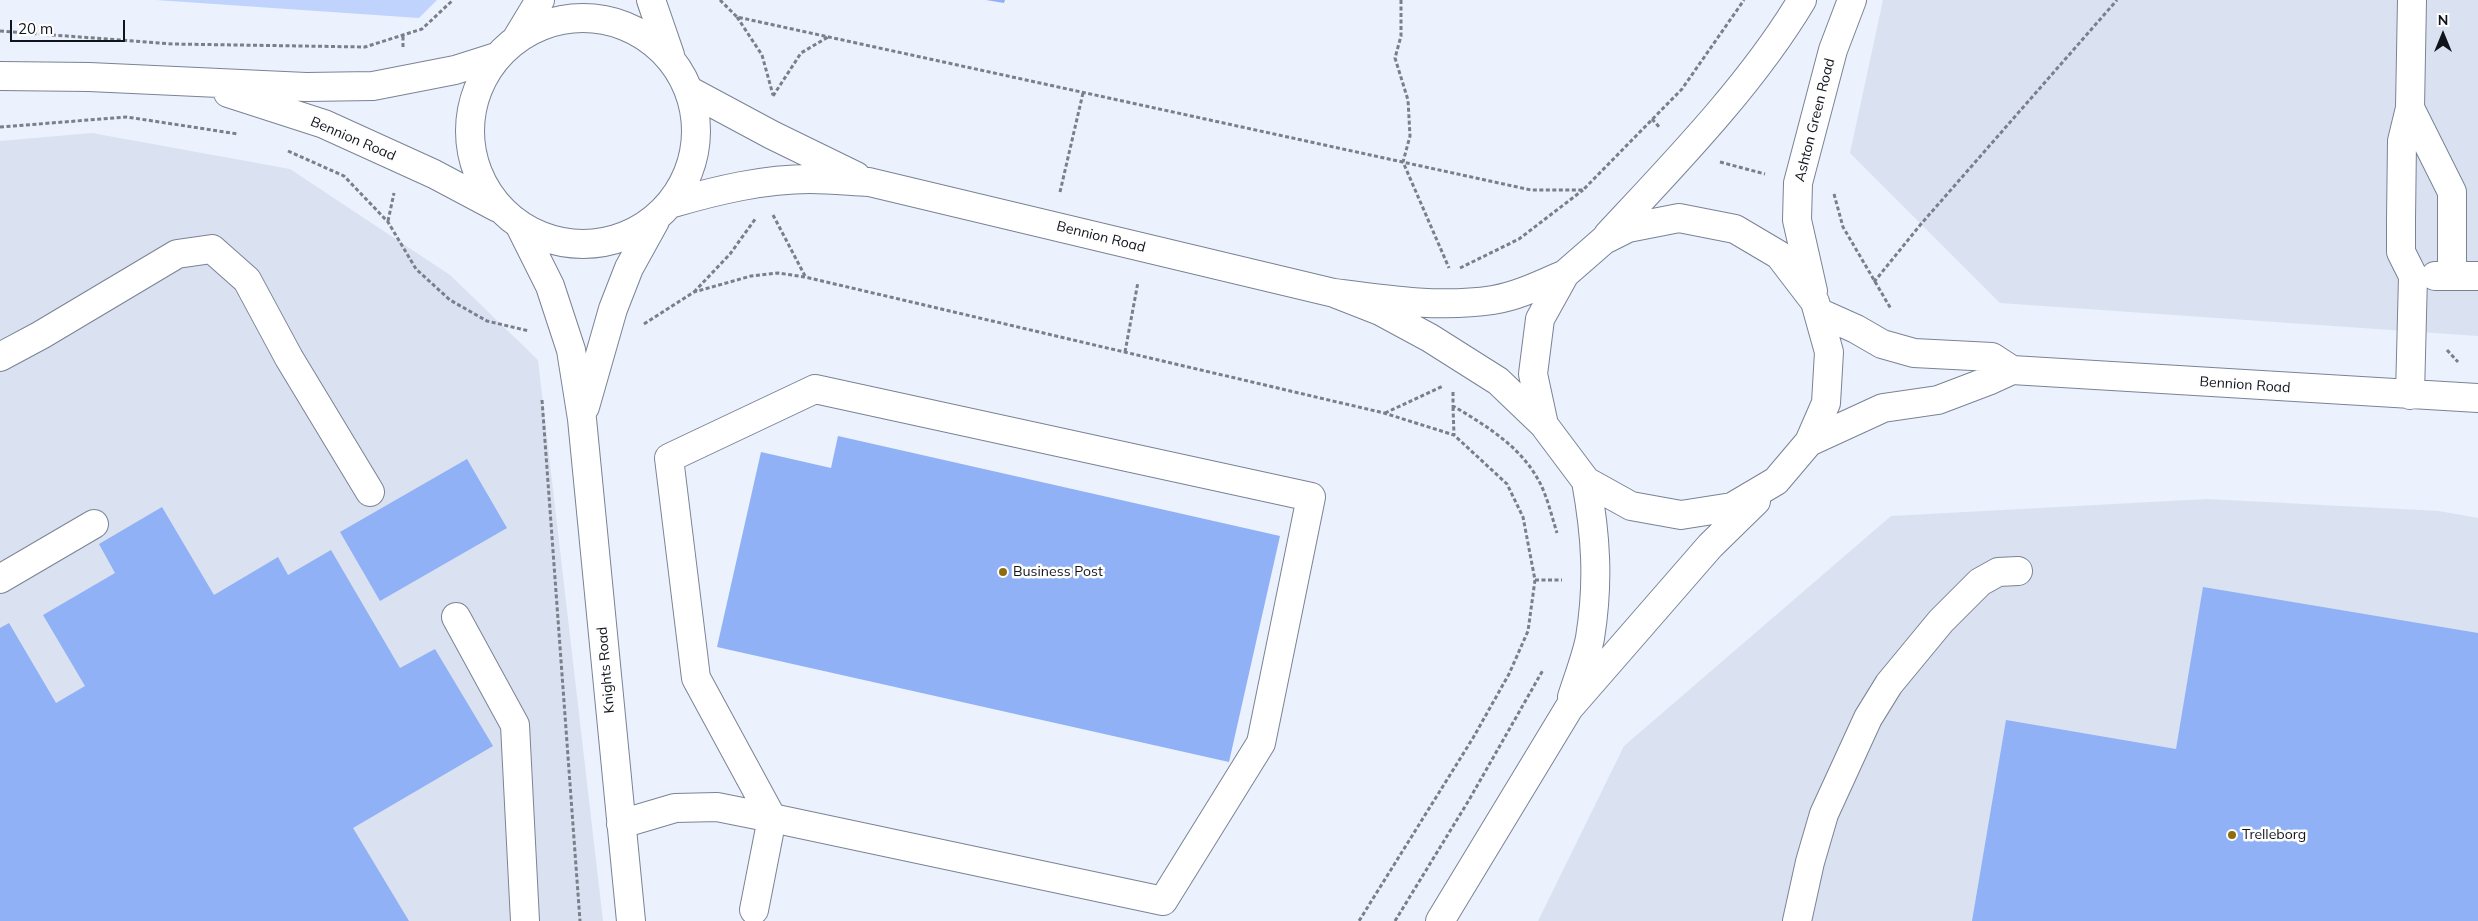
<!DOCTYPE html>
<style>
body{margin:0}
#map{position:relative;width:2478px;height:921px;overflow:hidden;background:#ebf1fd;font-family:Mulish,sans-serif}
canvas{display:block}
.north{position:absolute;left:2418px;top:10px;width:50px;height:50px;-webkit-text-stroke:4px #fefefe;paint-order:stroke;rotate:0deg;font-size:14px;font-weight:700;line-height:20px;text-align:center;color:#11141b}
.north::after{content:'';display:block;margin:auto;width:18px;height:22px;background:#11141b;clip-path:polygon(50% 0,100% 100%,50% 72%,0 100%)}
.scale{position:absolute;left:10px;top:20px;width:115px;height:22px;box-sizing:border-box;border:2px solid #11141b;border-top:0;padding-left:6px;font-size:15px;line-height:18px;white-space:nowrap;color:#11141b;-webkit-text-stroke:4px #fefefe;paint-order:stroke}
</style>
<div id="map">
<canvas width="2478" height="921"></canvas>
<div class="north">N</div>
<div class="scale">20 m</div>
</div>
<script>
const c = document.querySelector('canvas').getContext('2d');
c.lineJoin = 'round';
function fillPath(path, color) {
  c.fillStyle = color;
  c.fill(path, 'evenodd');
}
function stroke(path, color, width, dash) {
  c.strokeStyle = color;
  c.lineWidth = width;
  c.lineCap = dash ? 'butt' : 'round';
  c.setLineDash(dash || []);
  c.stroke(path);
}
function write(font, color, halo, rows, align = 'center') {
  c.font = font + ' Mulish,sans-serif';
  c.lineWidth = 5;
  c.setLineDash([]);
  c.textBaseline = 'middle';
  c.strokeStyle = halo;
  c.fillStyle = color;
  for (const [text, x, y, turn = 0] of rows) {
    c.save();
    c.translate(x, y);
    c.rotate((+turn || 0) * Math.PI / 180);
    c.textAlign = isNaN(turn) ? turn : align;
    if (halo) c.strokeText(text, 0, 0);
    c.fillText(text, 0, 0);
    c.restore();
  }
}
const built = new Path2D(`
 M1883,0h595v336l-478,-33 -150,-150z
 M92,133l198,36 160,106 88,85 65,561h-603v-780z
 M2207,499l232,12 39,7v403h-940l86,-175 267,-230z`);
const green = new Path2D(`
 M156,0h281l-18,18z`);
const building = new Path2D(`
 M986,0h19l-1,3z
 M838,436l442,100 -51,226 -512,-115 44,-195 70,16z
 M467,459l40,69 -127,73 -40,-69z
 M162,507l52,88 64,-38 10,18 43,-25 69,118 35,-19 58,97 -140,82 56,93h-409v-293l9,-5 47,80 29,-17 -42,-71 72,-42 -16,-29z
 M2203,587l275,46v288h-506l34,-201 170,29z`);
const path = new Path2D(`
 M720,0l17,17 794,173h52l99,-101 62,-89
 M1401,0v36l-6,22 13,42 2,36 -7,26 46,106
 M737,17l25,38 11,40
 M0,31l173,13 192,3 57,-18 31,-29
 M403,47v-12
 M773,96l28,-43 27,-16
 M1652,119l8,9
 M0,127l127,-10 111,17
 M288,151l56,25 44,46 28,47 34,31 37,21 42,10
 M1720,162l45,12
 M1060,192l23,-99
 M1834,194l9,33 48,82
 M773,215l32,61
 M388,221l6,-28
 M1460,268l59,-29 64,-49
 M1874,282l47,-58 196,-224
 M694,292l36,-38 26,-36
 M644,324l50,-32 57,-16 27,-3 27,4 579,136 70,22 53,49 16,33 12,63 -7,51 -19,43 -36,64 -114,183
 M2447,350l11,12
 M1125,352l13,-70
 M1453,392v14c34,20 70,42 88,79 7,15 11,32 16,48
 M542,400l38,521
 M1453,407l1,28
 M1385,413l58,-27
 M1535,580h27
 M1395,921l74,-121 74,-130`);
const minor = new Path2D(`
 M651,0l19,55
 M470 131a113 113 0 1 1 226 0a113 113 0 1 1-226 0Z
 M517,38l23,-38
 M0,76l89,1 217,10 67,-1 82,-16 41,-13
 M690,91l82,44 84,41
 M228,93l96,31 110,50 64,34
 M2410,108l42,84v84
 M673,203c45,-13 91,-24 137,-24 20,0 39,2 59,3l465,111c53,7 106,15 159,7 25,-4 49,-16 72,-26
 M519,224l31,62 21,64 11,69 49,502
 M1608,235c66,-71 144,-151 194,-235
 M2435,276h43
 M1813,291l-16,-71 1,-37 35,-133 19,-50
 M1334,293l46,18 50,27 68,43 46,44 42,56 45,25 50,9 51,-8 44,-26 33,-39 17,-39 3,-51 -14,-50 -36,-47 -44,-26 -56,-11 -51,10 -24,12 -39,34 -25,45 -7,55 11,51
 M1818,312l38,17 26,15 32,9 78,4 20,13 466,28
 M0,357l41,-22 136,-81 35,-5 35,31 42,78 81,134
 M2410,395l3,-119 -12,-24v-32l1,-79 8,-33 2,-108
 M585,407l28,-98 16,-41 26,-47
 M1809,442l74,-34 55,-8 50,-19 24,-11
 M0,579l94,-55
 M456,617l59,108 10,196
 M1572,697c6,-19 14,-39 18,-59 9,-56 6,-102 -4,-157
 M621,824l54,-16 42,-1 55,11 391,83 98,-158 50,-246 -496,-108 -146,69 27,220 76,140 -18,92
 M1440,921l129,-213 141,-162 46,-45
 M1797,921l13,-59 14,-48 44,-96 21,-34 52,-63 39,-39 18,-10 20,-1`);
const markers = [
 [1003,572,5,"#8e6d11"],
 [2232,835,5,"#8e6d11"]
];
const streetNames = [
 ["Ashton Green Road",1815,120,-76],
 ["Bennion Road",353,139,23],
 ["Bennion Road",1101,237,14],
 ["Bennion Road",2245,385,4],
 ["Knights Road",606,670,-95]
];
const poiNames = [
 ["Business Post",1013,572],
 ["Trelleborg",2242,835]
];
fillPath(built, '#dae1f1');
fillPath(green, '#bfd3fc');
fillPath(building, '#90b1f5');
stroke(minor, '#7a8395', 30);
stroke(path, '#7b7f89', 3, [4, 2.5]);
stroke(minor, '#fff', 28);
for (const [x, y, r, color] of markers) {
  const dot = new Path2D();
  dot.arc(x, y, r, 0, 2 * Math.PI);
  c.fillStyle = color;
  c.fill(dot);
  stroke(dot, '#fefefe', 2);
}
write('14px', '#11141b', '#fefefe', streetNames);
write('14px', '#11141b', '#fefefe', poiNames, 'left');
</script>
